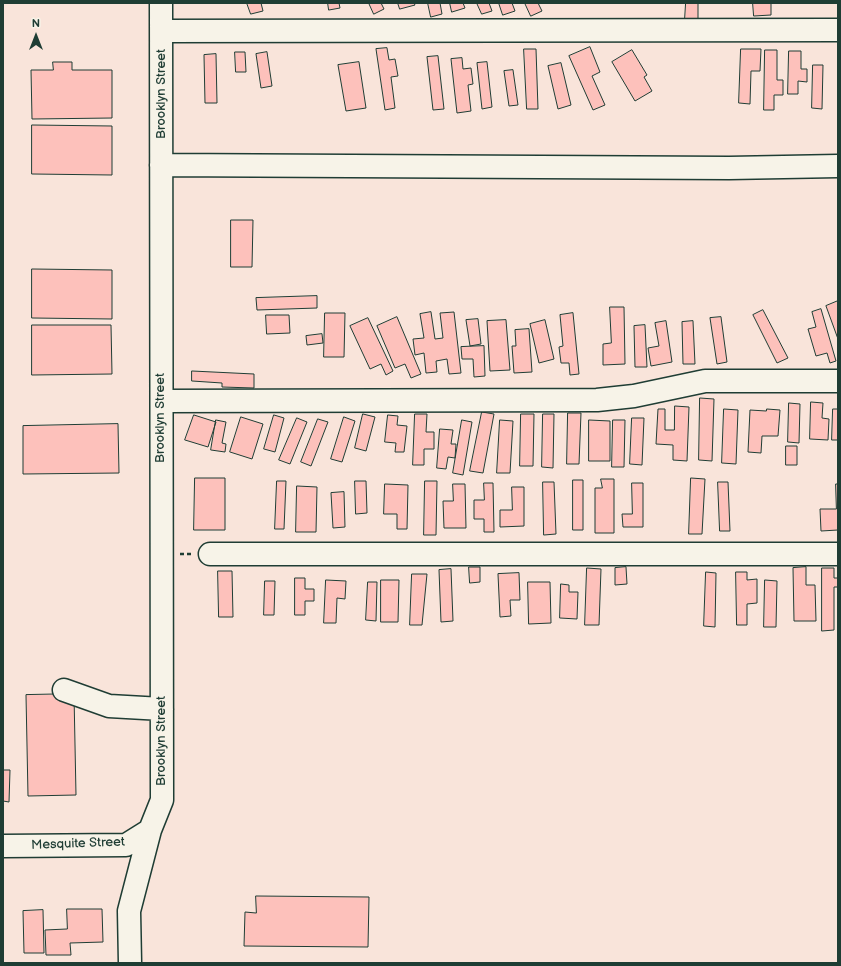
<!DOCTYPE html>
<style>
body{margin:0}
#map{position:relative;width:841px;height:966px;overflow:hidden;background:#f9e4da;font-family:"Balsamiq Sans",sans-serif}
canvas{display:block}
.frame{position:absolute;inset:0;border:4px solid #1f3d34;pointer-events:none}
.north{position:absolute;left:16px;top:16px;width:40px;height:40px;-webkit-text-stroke:3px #f7f3e8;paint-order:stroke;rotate:0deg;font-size:11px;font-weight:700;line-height:16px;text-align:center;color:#1f3d34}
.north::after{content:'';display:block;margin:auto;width:14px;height:18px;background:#1f3d34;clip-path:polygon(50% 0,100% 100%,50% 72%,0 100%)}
</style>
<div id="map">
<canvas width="841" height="966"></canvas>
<div class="frame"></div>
<div class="north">N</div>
</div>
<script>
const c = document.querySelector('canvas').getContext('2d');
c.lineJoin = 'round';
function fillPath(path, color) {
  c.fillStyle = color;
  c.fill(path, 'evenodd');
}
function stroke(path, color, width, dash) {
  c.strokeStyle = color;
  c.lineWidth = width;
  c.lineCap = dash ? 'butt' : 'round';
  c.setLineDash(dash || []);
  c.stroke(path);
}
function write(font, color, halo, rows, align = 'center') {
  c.font = font + ' "Balsamiq Sans",sans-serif';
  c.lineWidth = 4;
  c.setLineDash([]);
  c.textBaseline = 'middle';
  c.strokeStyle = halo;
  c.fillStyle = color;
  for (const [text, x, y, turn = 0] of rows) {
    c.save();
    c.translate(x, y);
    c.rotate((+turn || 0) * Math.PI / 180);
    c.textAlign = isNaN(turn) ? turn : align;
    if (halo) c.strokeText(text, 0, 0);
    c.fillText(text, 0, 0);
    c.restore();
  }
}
const building = new Path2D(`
 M247,3h14l2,8 -12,3z
 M328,3h11l1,5 -11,2z
 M369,3h12l3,6 -10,5z
 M398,3h16l1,2 -15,4z
 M428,3h12l2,11 -11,3z
 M450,3h13l2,5 -13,4z
 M477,3h12l3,8 -10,3z
 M499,3h13l3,8 -12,4z
 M525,3h13l4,8 -11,5z
 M686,3h12v16h-13z
 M753,3h18v12l-17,1z
 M590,47l10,25 -8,4 13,29 -12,5 -24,-54z
 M387,48l2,12 6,-1 3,17 -7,1 4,31 -10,2 -9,-61z
 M524,49h12l2,60h-11z
 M741,49h20l-1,22h-9l-1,33 -11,-1z
 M632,50l15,25 -3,2 8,14 -17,10 -23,-39z
 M765,50h12v30h6v15h-9v15h-10z
 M789,51h12v18h6v13l-9,-1v13h-10z
 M235,52h10l1,20h-10z
 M267,52l5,34 -11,2 -5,-34z
 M216,54l1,49h-12l-1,-48z
 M438,56l6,53 -11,1 -6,-53z
 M462,58l1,11 8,-1 2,16 -5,1 3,26 -14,2 -6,-54z
 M53,62h19v8h40v48l-80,1 -1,-49h22z
 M359,62l7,46 -20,3 -8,-46z
 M487,62l5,45 -10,2 -5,-46z
 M561,63l10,42 -13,4 -10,-43z
 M813,65h10l-1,44 -10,-1z
 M513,70l5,35 -9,1 -5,-35z
 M32,125l80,1v49l-80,-1z
 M231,220h22l-1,47h-21z
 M32,269l80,1v49l-80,-1z
 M317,296v12l-60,2 -1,-12z
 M838,301v38l-12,-33z
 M610,307h14l1,57 -22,1v-21l8,-1z
 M821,309l15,52 -6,2 -3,-10 -11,3 -8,-27 8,-2 -4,-15z
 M763,310l25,48 -11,5 -24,-48z
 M431,312l4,27 8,-1 -3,-25 14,-1 7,61 -12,1 -2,-15 -11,2 1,11 -11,1 -2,-20 -9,2 -2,-16 11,-1 -4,-24z
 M325,313h20l-1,44h-20z
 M573,313l6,61 -9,1 -1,-12h-8l-2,-16 4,-1 -3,-31z
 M266,315h23l1,18 -23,1z
 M397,317l24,57 -10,4 -6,-14 -10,4 -18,-42z
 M721,317l6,45 -10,2 -7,-46z
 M368,318l25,53 -7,4 -5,-11 -11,5 -20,-43z
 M478,319l3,25 -11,2 -4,-26z
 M506,320l4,50 -20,1 -3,-50z
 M545,320l9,39 -15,4 -9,-39z
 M666,321l6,41 -21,4 -3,-18 11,-2 -4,-23z
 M693,321l2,43h-12l-1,-42z
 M32,325h79l1,49 -80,1z
 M645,325l2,42h-12l-1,-41z
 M529,329l3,43 -18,1 -2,-27h4l-1,-16z
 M322,334l1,9 -16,2 -1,-9z
 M484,346l1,30 -11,1 -1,-18h-11l-1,-12z
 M192,371l62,3v14l-32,-1v-4l-30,-2z
 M700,398l14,1 -2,62 -13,-1z
 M811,402l12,1 -1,15 7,1 -1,21 -18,-1z
 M789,403l11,1 -1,39 -11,-1z
 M675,406l14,1 -2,54 -14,-1v-15l-17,-1 2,-35h7v21h9z
 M724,409l14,1 -2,54 -14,-1z
 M767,409l13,1 -2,26h-16l-1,17 -13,-1 2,-42 16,1z
 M833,409h5v31h-6z
 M482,412l12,2 -11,59 -13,-2z
 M568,413h13l-2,51h-12z
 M363,414l12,3 -9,34 -11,-3z
 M415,414h12l-1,18h8v17h-10v16h-11z
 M521,414h13l-1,52h-13z
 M543,414h11l-1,54 -11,-1z
 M194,415l22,7 -8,25 -23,-7z
 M274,415l10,3 -9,34 -11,-3z
 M388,415l10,1 -1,9 10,1 -3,26h-9l1,-9 -11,-1z
 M241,417l22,7 -11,35 -22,-7z
 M344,417l11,4 -13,41 -11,-3z
 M297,418l10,4 -17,42 -11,-4z
 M632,418h12l-2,47 -12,-1z
 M318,419l10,3 -17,44 -10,-4z
 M216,420l10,2 -4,21 4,1 -1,8 -14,-2z
 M462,420l10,2 -9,53 -10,-2z
 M500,420l13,1 -3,52h-13z
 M589,420l21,1v40h-21z
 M613,420h12l-1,47h-12z
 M118,424l1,49 -96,1v-48z
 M440,429l13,1 -2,14h5l-1,14 -7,-1 -2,12 -9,-1z
 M786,446h11v19h-11z
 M195,478h30v52h-31z
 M691,478l14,1 -3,55h-13z
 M601,479h13v54h-19v-45h7z
 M573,480h10v50h-10z
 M277,481h9l-2,48h-9z
 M355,481h11l1,32 -11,1z
 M425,481h12l-1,54h-12z
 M543,482h11l2,52 -12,1z
 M718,482h10l2,49h-10z
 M484,483h9l1,49h-10v-13h-10v-19h10z
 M632,483h11v44h-20l-1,-13h10z
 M385,484l23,1 -1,44h-10v-15h-13z
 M453,484h12l1,44h-22l-1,-27h10z
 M836,484h2v46l-17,1 -1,-22h16z
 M297,486l20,1 -1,45h-20z
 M512,487h12v39l-24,1v-17h12z
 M344,492l1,35 -12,1 -2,-35z
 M469,567h11v15l-10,1z
 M626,567l1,17 -12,1v-17z
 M806,567v18h9l1,36h-22l-1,-53z
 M587,568l14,1 -2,56h-14z
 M822,568h12v10h4v9h-4v43l-12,1z
 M451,569l2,52 -12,1 -2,-52z
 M218,571h14l1,46h-14z
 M706,572l10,1 -1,54 -11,-1z
 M736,572h11v8l10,-1v24l-10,1v21h-10z
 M519,573l1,27h-10l1,16 -11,1 -2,-43z
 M412,574h15l-5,51h-12z
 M295,578h10v11h9v12h-9v14h-10z
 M326,580l20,1 -1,18 -8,-1 -1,25h-12z
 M381,580h18l-1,42h-17z
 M765,580l12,1 -1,46h-12z
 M265,581h10l-1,34h-10z
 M368,582h9l-1,39 -10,-1z
 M528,582h22l1,41 -22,1z
 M561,584l8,1v7h9l-1,27 -17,-1z
 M74,694l2,101 -48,1 -2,-101z
 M3,770h7l-1,32 -6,-1z
 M256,896l113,1 -1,50 -124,-1 1,-34 11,1z
 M67,909h35l1,33 -33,1 1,12h-25l-1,-25 22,-1z
 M43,910l1,43h-20l-1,-42z`);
const path = new Path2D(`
 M180,554h11`);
const minor = new Path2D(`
 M162,31l676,-1
 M161,165l568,3 109,-2
 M162,401l435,-1 37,-4 71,-15h133
 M210,554h628
 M64,690l45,16 53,3
 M3,846l123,-1 24,-15
 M130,963l-1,-52 21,-81 12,-30 -1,-797`);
const streetNames = [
 ["Brooklyn Street",162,94,-90],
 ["Brooklyn Street",161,418,-90],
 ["Brooklyn Street",162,741,-90],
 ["Mesquite Street",78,844,-2]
];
fillPath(building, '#fdc1bb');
stroke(building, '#1f3d34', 1);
stroke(minor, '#1f3d34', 25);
stroke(path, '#1f3d34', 2.5, [4, 3]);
stroke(minor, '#f7f3e8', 22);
write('13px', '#1f3d34', '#f7f3e8', streetNames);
</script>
